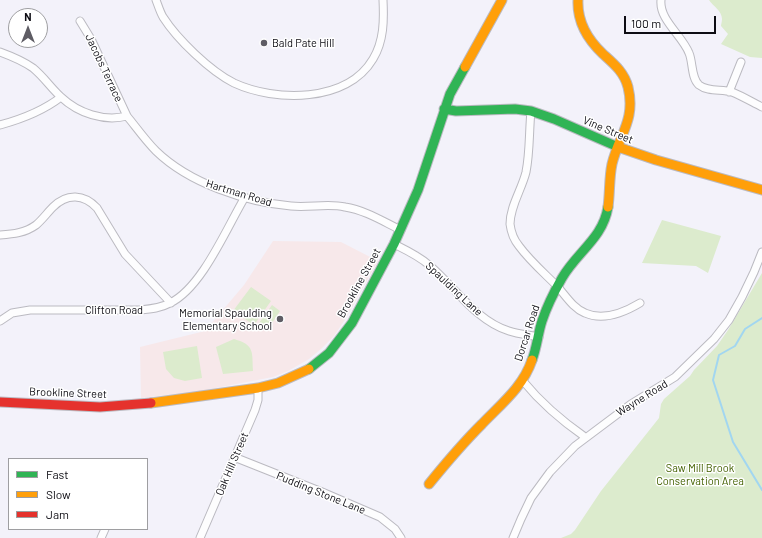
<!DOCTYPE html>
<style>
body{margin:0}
#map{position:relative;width:762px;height:538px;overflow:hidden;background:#f3f2fa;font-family:Barlow,sans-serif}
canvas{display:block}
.legend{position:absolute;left:8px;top:458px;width:140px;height:72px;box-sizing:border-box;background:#fff;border:1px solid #9e9ea1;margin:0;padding:5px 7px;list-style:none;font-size:12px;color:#0d0c13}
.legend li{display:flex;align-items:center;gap:8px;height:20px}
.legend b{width:20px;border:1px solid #9e9ea1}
.north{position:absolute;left:8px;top:8px;width:40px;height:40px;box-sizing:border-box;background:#fff;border:1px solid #9e9ea1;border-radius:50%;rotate:0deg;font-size:11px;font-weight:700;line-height:16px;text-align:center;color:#0d0c13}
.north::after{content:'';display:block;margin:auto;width:14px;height:18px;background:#5e5c64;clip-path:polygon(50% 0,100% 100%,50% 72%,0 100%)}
.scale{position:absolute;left:624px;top:16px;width:92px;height:18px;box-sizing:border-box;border:2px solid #0d0c13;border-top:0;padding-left:5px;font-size:12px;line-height:14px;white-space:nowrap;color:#0d0c13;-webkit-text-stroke:3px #fff;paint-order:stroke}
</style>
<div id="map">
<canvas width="762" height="538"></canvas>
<ul class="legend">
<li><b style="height:5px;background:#30b455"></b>Fast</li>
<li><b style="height:5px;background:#ff9f0a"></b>Slow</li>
<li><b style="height:5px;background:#e5322d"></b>Jam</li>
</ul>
<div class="north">N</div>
<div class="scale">100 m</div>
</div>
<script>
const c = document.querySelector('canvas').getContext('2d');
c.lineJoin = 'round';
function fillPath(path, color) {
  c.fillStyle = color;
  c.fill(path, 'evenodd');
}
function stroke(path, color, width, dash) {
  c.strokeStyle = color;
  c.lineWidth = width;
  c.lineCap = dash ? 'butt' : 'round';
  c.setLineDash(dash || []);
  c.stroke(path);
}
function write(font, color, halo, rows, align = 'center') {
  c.font = font + ' Barlow,sans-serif';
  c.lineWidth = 3;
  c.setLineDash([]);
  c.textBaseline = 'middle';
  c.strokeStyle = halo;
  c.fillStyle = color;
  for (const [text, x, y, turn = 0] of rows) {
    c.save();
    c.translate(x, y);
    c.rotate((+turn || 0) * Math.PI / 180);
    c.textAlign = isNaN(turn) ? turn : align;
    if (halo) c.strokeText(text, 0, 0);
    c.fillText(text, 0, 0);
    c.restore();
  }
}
const education = new Path2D(`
 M273,241l68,1 37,19 -32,57 -12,18 -13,13 -12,10 -21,12 -15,6 -73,14 -59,7 -1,-51 65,-16 39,-46z`);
const green = new Path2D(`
 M709,0h53v58l-12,-1 -29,-13 7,-10 -7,-8c0,-2 1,-4 1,-7 0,-8 -9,-13 -13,-19z
 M662,220l59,16 -13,37 -12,-7 -54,-3z
 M762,273v265h-201l10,-4 4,-4 26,-39 58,-73 2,-14 3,-5 26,-23 4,-6 23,-24 11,-16z
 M251,287l20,14 -17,24 -21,-14z
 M272,305l8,6 -12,18 -9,-6z
 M234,339c21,6 18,13 19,32l-30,3 -7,-27z
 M197,346l5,32 -17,3 -11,-3 -8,-9 -3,-17z`);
const stream = new Path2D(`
 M762,318l-17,11 -10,17 -16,9 -6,25 20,62 29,48`);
const street = new Path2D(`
 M156,0c2,5 4,12 7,17 14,22 47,54 71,66 41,19 113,20 139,-24 11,-18 11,-39 10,-59
 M661,0c-2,20 21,35 28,53 4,9 2,25 10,32 9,7 22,4 33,7 10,4 20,10 30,15
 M80,21l11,18 36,77
 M0,52c11,4 23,9 33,16 11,9 18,20 28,29 17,16 43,25 66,19 9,11 18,24 29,35 33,32 89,51 135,55 18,2 37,-3 54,1 20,3 39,15 56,23
 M729,92l12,-30
 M531,111c-2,20 -1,41 -5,61 -4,17 -16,34 -16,52 1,8 4,16 9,22 11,15 25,27 38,40 9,10 16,22 28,27 18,8 40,-1 55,-10
 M0,125c22,-6 43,-14 61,-28
 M0,235c13,-1 25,-2 36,-10 6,-5 11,-12 17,-18 14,-14 31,-13 44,1l28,46 46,49
 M394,244c12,6 25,12 35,21 25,21 47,56 80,66 9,3 20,4 30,6
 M0,321l12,-8 18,-3h110c11,-1 21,-2 30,-7 32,-15 57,-76 75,-106
 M523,381c18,22 39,40 62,56
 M234,457l88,35 58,25 15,12 6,9
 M101,538l4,-9
 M200,538l55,-128 3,-10v-12
 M513,538l8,-19 10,-21 19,-26 25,-26 56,-42 44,-27 39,-38 15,-19 13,-23 12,-25 8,-20`);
const fast = new Path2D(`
 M444,109l12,2 59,-2 16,2 23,8 64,28
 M532,360c5,-13 6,-27 10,-39 5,-15 12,-29 20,-43 15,-26 41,-40 46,-71
 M309,369l20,-16 23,-30 42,-79 24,-54 32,-96 15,-27`);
const slow = new Path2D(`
 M578,0c-1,22 9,39 25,54 11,10 21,18 25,33 8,33 -9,48 -16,77 -3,14 -2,29 -4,43
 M465,67l37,-67
 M618,147l38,13 106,30
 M151,403l107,-15 20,-5 31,-14
 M429,484c17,-21 34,-41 53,-60 19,-20 41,-37 50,-64`);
const jam = new Path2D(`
 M0,402l100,5 51,-4`);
const markers = [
 [264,43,4,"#5e5c64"],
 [280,319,4,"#5e5c64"]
];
const poiNames = [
 ["Bald Pate Hill",272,43],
 ["Memorial Spaulding",272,313,"right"],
 ["Elementary School",272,326,"right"]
];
const streetNames = [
 ["Jacobs Terrace",104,68,65],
 ["Vine Street",608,130,23],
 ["Hartman Road",239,193,17],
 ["Brookline Street",359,283,-61],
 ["Spaulding Lane",454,289,43],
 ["Clifton Road",114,310],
 ["Dorcar Road",527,333,-72],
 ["Brookline Street",68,393,2],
 ["Wayne Road",642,398,-32],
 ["Oak Hill Street",232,464,-67],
 ["Pudding Stone Lane",321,493,22]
];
const parkNames = [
 ["Saw Mill Brook",700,468],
 ["Conservation Area",700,481]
];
fillPath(education, '#f7e8ea');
fillPath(green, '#dcebcd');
stroke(stream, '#a2d6f0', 2);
stroke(street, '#bbbac1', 9);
stroke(fast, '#bbbac1', 11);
stroke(slow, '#bbbac1', 11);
stroke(jam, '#bbbac1', 11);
stroke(street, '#fdfdfe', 7);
stroke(fast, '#30b455', 9);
stroke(slow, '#ff9f0a', 9);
stroke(jam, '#e5322d', 9);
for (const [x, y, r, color] of markers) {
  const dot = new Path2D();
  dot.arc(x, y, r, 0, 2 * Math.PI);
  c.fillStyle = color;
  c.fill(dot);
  stroke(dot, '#fff', 1.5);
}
write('11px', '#0d0c13', '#fff', poiNames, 'left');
write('11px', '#0d0c13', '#fff', streetNames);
write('11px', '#436100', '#fff', parkNames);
</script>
